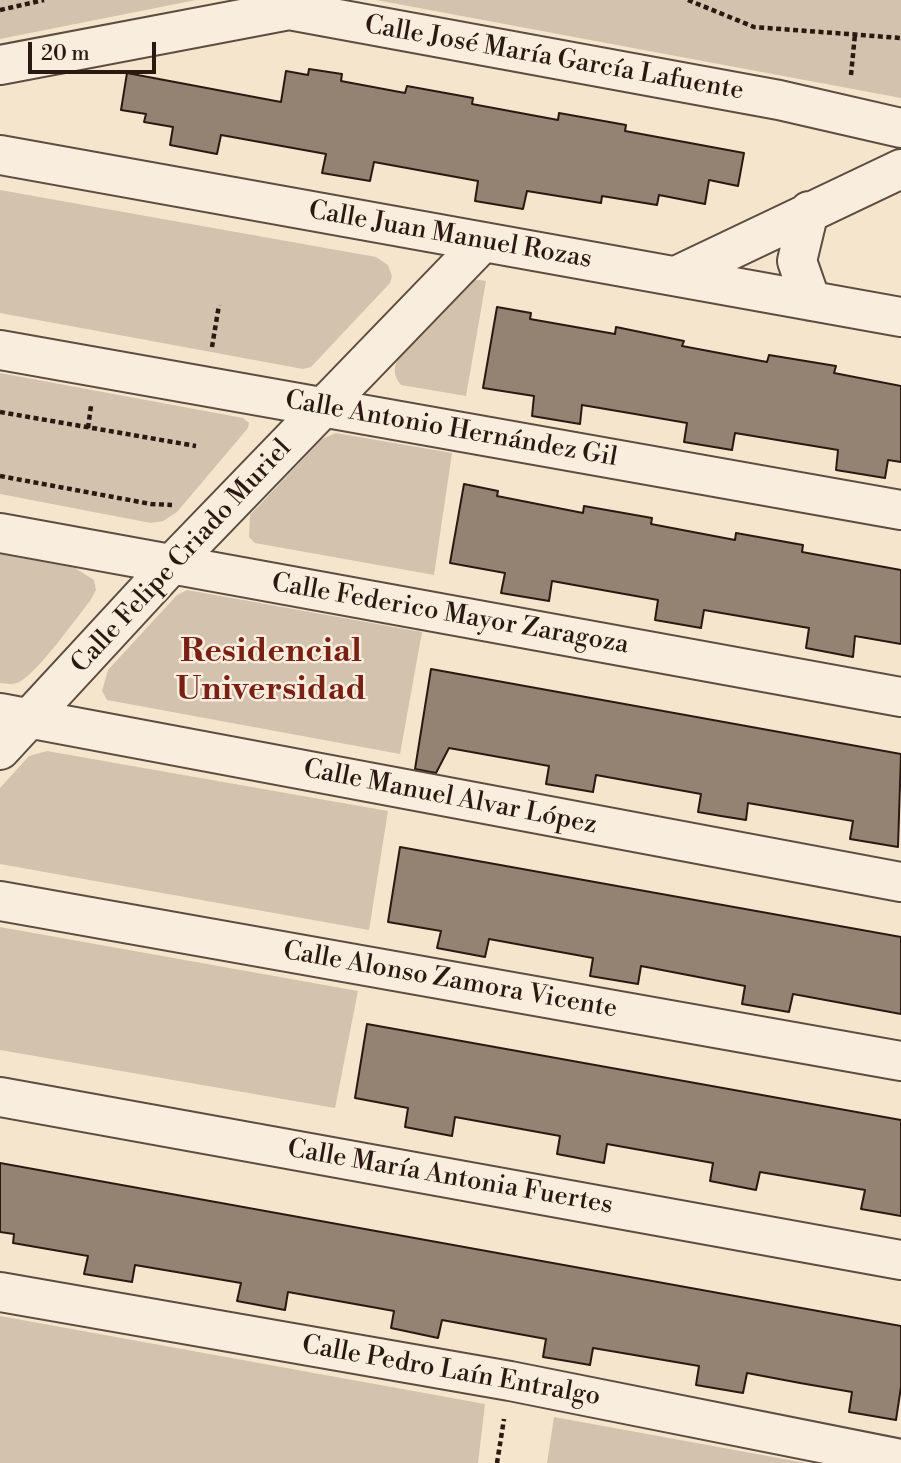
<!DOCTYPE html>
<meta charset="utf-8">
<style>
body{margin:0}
#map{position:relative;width:901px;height:1463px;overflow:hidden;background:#f6e5cd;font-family:"Libre Bodoni",serif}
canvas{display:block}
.scale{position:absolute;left:28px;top:42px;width:128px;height:32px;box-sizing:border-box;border:4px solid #2a1911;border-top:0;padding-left:9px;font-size:21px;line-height:24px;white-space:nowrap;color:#2a1911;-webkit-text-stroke:5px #f9eede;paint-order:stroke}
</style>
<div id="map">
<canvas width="901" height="1463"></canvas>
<div class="scale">20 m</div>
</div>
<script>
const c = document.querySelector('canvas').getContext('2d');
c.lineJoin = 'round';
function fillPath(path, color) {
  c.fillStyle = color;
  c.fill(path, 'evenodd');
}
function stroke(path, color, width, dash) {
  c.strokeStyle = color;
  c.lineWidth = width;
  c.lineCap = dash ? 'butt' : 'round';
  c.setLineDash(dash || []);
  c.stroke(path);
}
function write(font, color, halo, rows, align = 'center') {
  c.font = font + ' "Libre Bodoni",serif';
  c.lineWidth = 5;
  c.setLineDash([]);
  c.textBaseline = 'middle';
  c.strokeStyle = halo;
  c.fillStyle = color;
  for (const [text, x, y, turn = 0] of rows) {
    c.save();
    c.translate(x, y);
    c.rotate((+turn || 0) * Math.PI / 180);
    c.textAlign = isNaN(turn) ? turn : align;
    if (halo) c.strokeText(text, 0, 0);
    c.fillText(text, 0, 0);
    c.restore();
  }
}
const green = new Path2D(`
 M0,0h196l-196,39z
 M376,0h525v98z
 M0,190l376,67 12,8 4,11 -2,7 -79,84 -8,2 -303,-56z
 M471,279l15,2 -20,115 -65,-11c-8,-10 -8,-17 -2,-28z
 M0,373l243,45 6,5 -1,5 -71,84 -14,9 -12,2 -151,-29z
 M336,433l116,20 -18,122 -179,-32 -6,-6 1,-22 72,-76z
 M0,554l75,14 19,12 2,10 -6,11c-16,20 -49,67 -69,80 -6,4 -14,3 -21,2z
 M187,590l235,42 -22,122 -293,-54 -5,-9 6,-21 69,-75z
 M47,751l341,60 -19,119 -369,-66v-76l29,-32z
 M0,927l358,64 -23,117 -335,-58z
 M0,1316l485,88 -7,59h-478z
 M554,1417l252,46h-259z`);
const building = new Path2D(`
 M309,69l33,5 -1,7 64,12 2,-7 66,12 -1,6 86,16 1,-7 67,12 -1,6 119,22 -6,33 -29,-6 -4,24 -46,-9 -2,10 -55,-9 -1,7 -74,-12 -4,18 -48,-8 3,-20 -104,-19 -4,19 -48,-8 4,-19 -105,-19 -4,19 -47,-9 3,-18 -29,-5 2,-8 -25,-4 6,-37 154,29 5,-31 22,4z
 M497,307l34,6 -1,6 85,15 1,-7 68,14 -2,5 85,16 2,-7 67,11 -2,7 67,13v76l-13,-2 -3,18 -49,-8 2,-20 -103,-17 -3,17 -48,-8 3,-19 -52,-9 -53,-9 -2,19 -48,-8 2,-20 -51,-8z
 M464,484l34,7 -1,5 86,17 1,-7 68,12 -1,6 84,16 1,-7 67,12 -1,7 99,18v74l-46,-8 -2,21 -47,-9 3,-20 -105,-18 -3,18 -46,-8 3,-20 -106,-19 -3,20 -48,-8 4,-20 -55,-10z
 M431,669l470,85 -3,93 -48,-8 3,-18 -105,-18 -2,17 -25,-4 -23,-4 3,-18 -105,-19 -3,17 -47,-8 3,-18 -100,-18 -13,25 -21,-4z
 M400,847l501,90v77l-108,-20 -4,18 -47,-8 3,-18 -104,-20 -3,18 -48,-8 3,-18 -104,-19 -4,18 -48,-9 4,-17 -53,-9z
 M367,1024l534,96v96l-40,-7 4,-19 -105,-18 -4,18 -46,-9 3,-18 -106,-19 -3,19 -47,-9 3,-18 -105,-19 -3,19 -47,-9 3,-19 -53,-10z
 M0,1163l901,163v61l-5,33 -47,-8 3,-20 -52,-9 -53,-10 -4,20 -47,-8 3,-19 -106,-18 -3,17 -23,-4 -24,-4 3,-18 -104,-19 -4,18 -47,-10 3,-17 -106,-19 -3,18 -48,-9 4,-18 -106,-18 -3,17 -48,-8 4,-18 -75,-13 1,-9 -14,-2z`);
const path = new Path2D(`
 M688,0l66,27 147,11
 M0,10l44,-10
 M851,75l4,-41
 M212,347l7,-42
 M0,412l196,34
 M88,428l3,-22
 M0,476l151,28 21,1
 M497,1463l7,-44`);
const minor = new Path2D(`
 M0,65l289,-55 490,90 122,28
 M0,155l901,162
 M809,211l-12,50 14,40
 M676,276l225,-107
 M0,350l901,160
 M0,533l901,164
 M0,713l901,169
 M0,750l171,-185 311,-322
 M0,901l901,160
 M0,1097l901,163
 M0,1292l510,89 391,78`);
const streetNames = [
 ["Calle José María García Lafuente",554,59,10],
 ["Calle Juan Manuel Rozas",450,236,10],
 ["Calle Antonio Hernández Gil",451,430,10],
 ["Calle Felipe Criado Muriel",182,557,-47],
 ["Calle Federico Mayor Zaragoza",450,615,10],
 ["Calle Manuel Alvar López",450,798,11],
 ["Calle Alonso Zamora Vicente",450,981,10],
 ["Calle María Antonia Fuertes",450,1178,10],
 ["Calle Pedro Laín Entralgo",451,1372,10]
];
const districtNames = [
 ["Residencial",271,653],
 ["Universidad",271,691]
];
fillPath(green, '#d3c2ad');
fillPath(building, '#948373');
stroke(building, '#2a1911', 2);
stroke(minor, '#5d4c40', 42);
stroke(path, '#2a1911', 4.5, [5, 3.5]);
stroke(minor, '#f9eede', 38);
write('26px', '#2a1911', '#f9eede', streetNames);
write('bold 33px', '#7a1f14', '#f9eede', districtNames);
</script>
